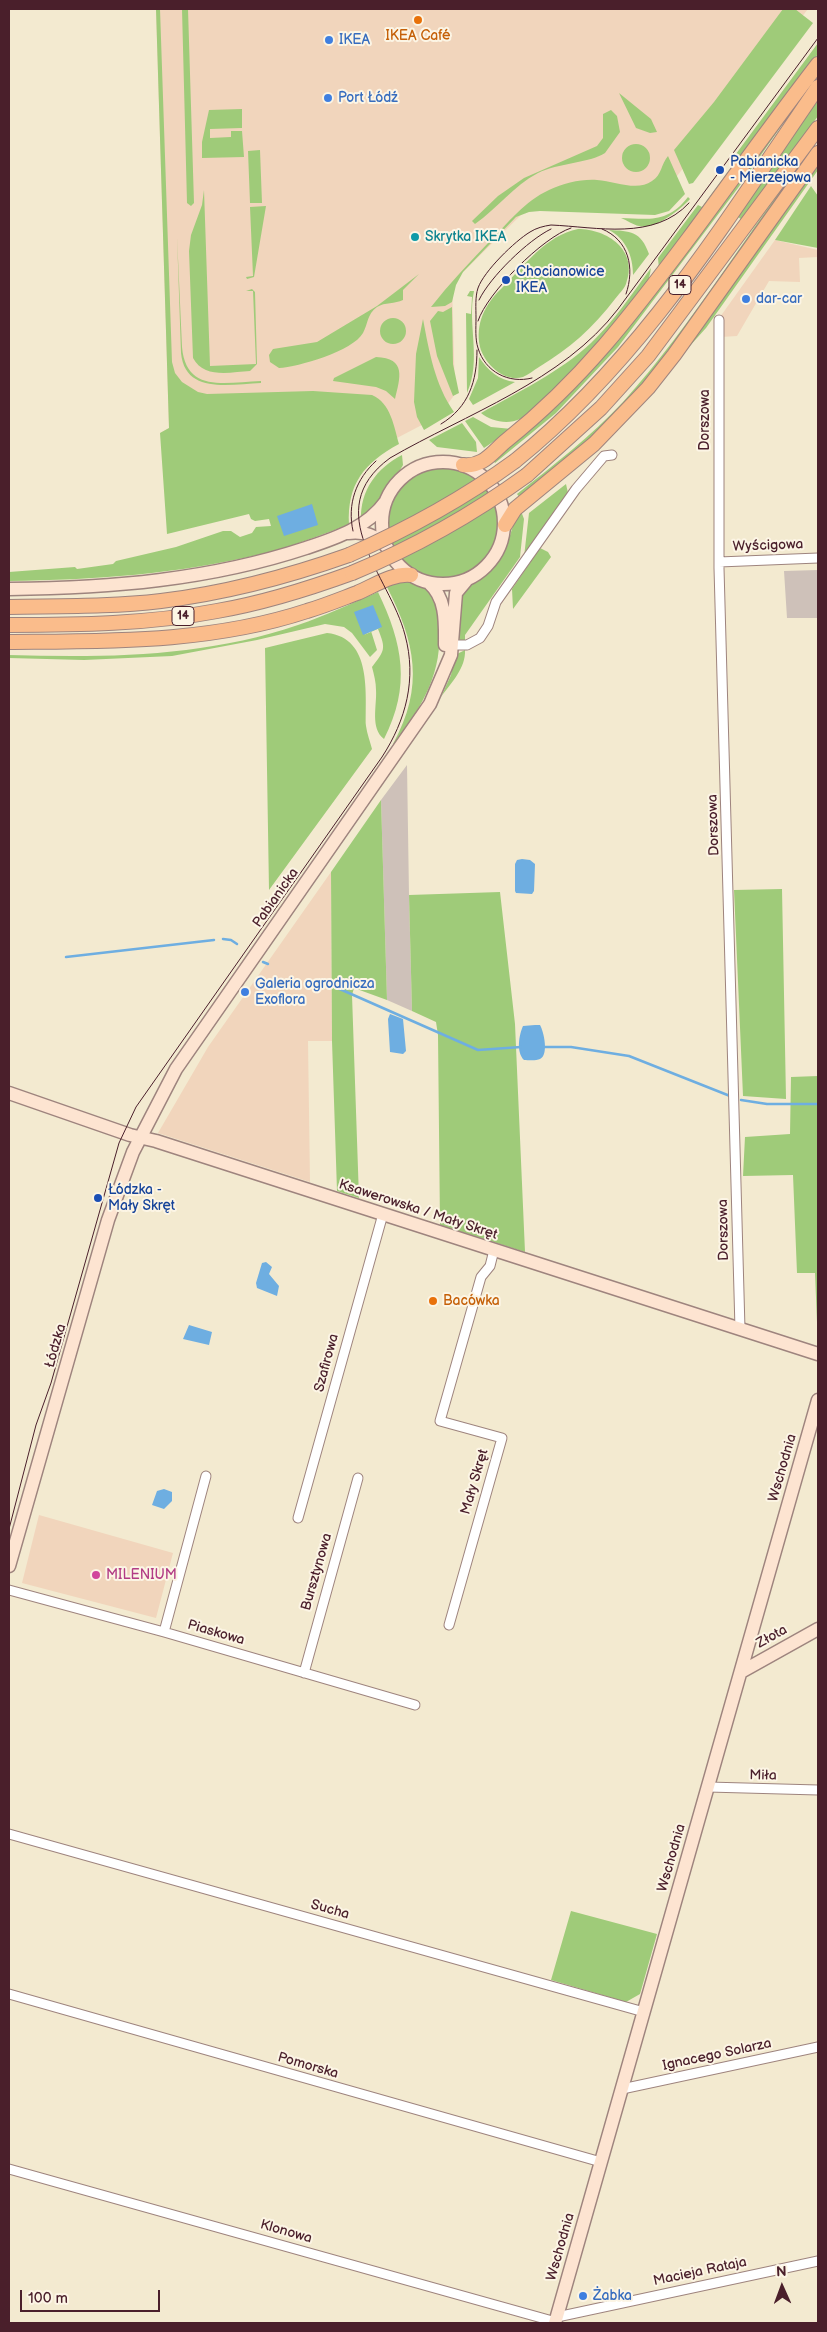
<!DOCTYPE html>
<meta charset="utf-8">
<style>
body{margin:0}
#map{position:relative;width:827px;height:2332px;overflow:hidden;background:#f3ead0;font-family:"Balsamiq Sans",sans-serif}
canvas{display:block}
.frame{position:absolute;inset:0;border:10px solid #4a1f2b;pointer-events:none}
.north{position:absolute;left:757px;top:2262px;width:50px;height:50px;-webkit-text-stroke:4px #fcf5e5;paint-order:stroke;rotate:358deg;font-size:14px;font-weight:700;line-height:20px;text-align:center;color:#4a1f2b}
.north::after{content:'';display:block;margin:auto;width:18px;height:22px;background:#4a1f2b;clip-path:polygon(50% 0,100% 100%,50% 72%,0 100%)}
.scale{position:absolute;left:20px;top:2290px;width:140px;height:22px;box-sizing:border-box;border:2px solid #4a1f2b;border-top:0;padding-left:6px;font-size:15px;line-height:18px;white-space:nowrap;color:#4a1f2b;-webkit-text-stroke:4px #fcf5e5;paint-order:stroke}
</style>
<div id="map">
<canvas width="827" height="2332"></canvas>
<div class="frame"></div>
<div class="north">N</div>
<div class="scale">100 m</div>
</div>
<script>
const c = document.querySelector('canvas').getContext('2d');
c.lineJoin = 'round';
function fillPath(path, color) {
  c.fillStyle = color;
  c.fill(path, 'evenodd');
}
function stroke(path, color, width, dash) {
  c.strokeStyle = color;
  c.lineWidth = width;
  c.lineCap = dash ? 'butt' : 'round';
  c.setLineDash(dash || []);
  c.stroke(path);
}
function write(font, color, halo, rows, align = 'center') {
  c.font = font + ' "Balsamiq Sans",sans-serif';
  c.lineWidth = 4;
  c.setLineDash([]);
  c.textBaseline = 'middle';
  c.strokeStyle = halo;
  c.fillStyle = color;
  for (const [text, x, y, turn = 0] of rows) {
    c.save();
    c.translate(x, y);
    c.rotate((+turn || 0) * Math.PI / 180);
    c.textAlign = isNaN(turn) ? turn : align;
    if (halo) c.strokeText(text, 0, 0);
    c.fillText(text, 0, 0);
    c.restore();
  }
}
const built = new Path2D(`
 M156,9h652l-160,204 -121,-4 -75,74 3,111 -16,22 -42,22 -237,-5 9,-5z
 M775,240l43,10v7l-19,1 1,24 -31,-1 -32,55 -16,1 -1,-20z
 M331,872l1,169h-24l2,141 -152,-49 50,-86z
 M39,1515l134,38 -17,65 -134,-35z`);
const industrial = new Path2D(`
 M818,570v48h-31l-3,-47z
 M407,765l2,130 3,116 -25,-11 -6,-200z`);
const green = new Path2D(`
 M156,9h4l12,353 3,11 7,9 16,10 9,2 106,-3 59,4c19,8 22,32 27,49 -35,19 -52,40 -50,81 -29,10 -58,22 -87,29 -84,20 -168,26 -253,27v-9l66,-5 2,2 36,-5 3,-3 60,-14 47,-16h8l9,6 12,-4 4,-6 15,-1 -2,-7 -14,2 -4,-2 -2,-5 -82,20 -7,-101 9,-5z
 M182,9h6l6,194 -3,3 -4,-3z
 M783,9h12l18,14 -120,160 -4,1 -15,-34 40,-48z
 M818,43v11l-159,215 -1,-11 40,-53 4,2 31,-42 -3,-3z
 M619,93l32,26 6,13 -7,1 -14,-5z
 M818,96v20l-76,104 -5,-4z
 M796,105l-58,83 -120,159 -62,66 -61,50 -3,-4 77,-65 36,-38z
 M242,109v19l-32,1v9l21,-1v-6h11l2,26 -42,1v-16l7,-32z
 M611,110l6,6 3,16 -15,21c-15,10 -47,10 -67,20 -25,13 -40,35 -63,51l-3,-3 26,-25 26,-18 73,-32 6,-8v-24z
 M622 158a14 14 0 1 1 28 0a14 14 0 1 1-28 0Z
 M815,146l-70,100 -93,128 -69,74 -63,50 -3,-4c37,-29 74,-58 106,-92 72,-80 125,-173 192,-256z
 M260,150l2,53h-12l-2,-52z
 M668,156l17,38 -16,17 -14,4 -115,-4 -11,1 -13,5 -53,55 -7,13 -4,17 -7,4 -14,1c18,-23 38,-44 58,-65 19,-19 36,-41 60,-52 15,-7 32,-11 48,-10 18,1 40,12 55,1 10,-6 9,-17 16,-25z
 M818,163v7l-112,158 -27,30z
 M811,186l7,10v52l-43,-8z
 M204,190l6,176 46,-2 -3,-73h-7l6,-2 3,3 2,72 -7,7c-19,1 -46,8 -57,-13l-4,-107 2,-16 11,-30z
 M688,197l2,2c-10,11 -35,31 -51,27 -6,-1 -12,-6 -18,-8 29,1 47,5 67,-21z
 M266,206l-12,71 -7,2 -1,-2 7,-1 -3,-69z
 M578,229c29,0 61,21 48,55 -2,5 -8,11 -11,15 -22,29 -46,50 -76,68 -5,3 -11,8 -16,10 -19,6 -39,-14 -43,-30 -5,-23 5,-43 21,-58 22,-22 45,-54 77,-60z
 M609,230c21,1 32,1 40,24l-16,21c0,-19 -7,-36 -24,-45z
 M177,236l5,111c4,47 45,35 79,34v2c-30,1 -76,12 -80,-30z
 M651,268c-1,6 -2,13 -6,18 -18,29 -96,121 -125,133 -13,6 -29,2 -39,-6 37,-21 79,-41 110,-70 23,-22 41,-49 60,-75z
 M419,274l-16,16v10c-8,4 -18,2 -26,7 -10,7 -9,17 -14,26 -10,18 -65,34 -84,35l-9,-6 -1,-7 4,-6 44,-7 60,-36z
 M470,291h4c-7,34 8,69 -7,102l-1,-80 5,1 1,-17 -5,-1z
 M452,307l1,57 6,29 -6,3 -16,-40 -7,-35 8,-10 5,1z
 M380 331a13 13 0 1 1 26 0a13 13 0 1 1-26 0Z
 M423,319c6,32 12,66 31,93l-30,18 -7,-13 -3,-15 2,-48z
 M376,357c31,1 24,21 19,42l-9,-8 -10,-4 -43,-6 1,-3z
 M479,357c9,14 20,23 36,25l-42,23 -4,-6 9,-21z
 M473,417l18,10 21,2 -28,19 -19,-27z
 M462,423l14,19 1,10 -40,-5 -8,-7z
 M402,455l1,10 -3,5 -12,15 -10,20 -17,15c-1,-30 16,-52 41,-65z
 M388 523a55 55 0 1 1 110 0a55 55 0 1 1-110 0Z
 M566,484l2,9 -44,64 5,-44z
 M521,511l3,8 -4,38 -55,78v6l-5,-1 -2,-4c0,-11 -3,-26 0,-35 6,-18 32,-24 43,-43 10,-16 8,-30 20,-47z
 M540,548l8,4 3,5 -38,52 -1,-20z
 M406,581c31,8 30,13 33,42 4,51 -16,80 -43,120l-3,1c32,-58 22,-102 -6,-157l9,-5z
 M378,592c25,52 33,94 6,147 -14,-11 -7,-33 -8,-49 0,-8 -2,-15 -4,-23 13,-17 14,-18 6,-38l4,-2 -18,8 7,-4 6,19 -7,7 -18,-24 -8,-6 -19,-3 -68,16 -85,16 -88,4 -75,-2v-3c96,3 196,2 289,-30 27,-9 54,-22 80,-33z
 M327,633c46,5 38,61 39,93 1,8 4,15 6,23l-103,141 -4,-242z
 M465,650c1,18 -14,33 -24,47l10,-22 4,-20z
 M381,800l6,200 -33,-12 -2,7 7,203 -22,-7 -5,-150 -1,-169z
 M782,889l4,210 -43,-3 -9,-206z
 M500,892l15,132 10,228 -85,-27 -2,-190 -2,-13 -24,-11 -3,-116z
 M818,1076v271l-3,-74h-18l-4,-98 -50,1 2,-39 45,-3 1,-57z
 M571,1911l86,23 -17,60 -14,8 -75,-22z`);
const water = new Path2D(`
 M312,504l6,21 -34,11 -7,-20z
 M373,605l9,22 -19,8 -9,-23z
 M522,859l8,1 5,4 -1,27 -2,3 -16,-1 -1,-2v-27l2,-4z
 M390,1014l13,5 3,32 -3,3 -13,-2 -2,-33z
 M535,1025h5c4,7 9,30 0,34 -4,2 -12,1 -16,1 -8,-8 -5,-25 -1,-34z
 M266,1262l6,5 -3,7 10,12 -2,10 -20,-8 -1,-5 6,-20z
 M189,1325l23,7 -3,13 -26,-6z
 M164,1489l8,3v9l-8,8 -12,-4 5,-14z`);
const stream = new Path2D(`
 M223,939l8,1 6,4
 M66,957l148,-17
 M263,962l5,2
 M333,986l145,64 43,-3
 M541,1047h30l58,9 101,40
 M741,1100l26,4h51`);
const street = new Path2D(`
 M719,320v248l21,761
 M719,562l99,-4
 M452,645h15l13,-7 8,-12 8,-24 80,-113 28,-33 8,-1
 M298,1518l85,-304
 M9,1590l155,42 251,73
 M449,1625l53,-187 -62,-17 41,-144 9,-11 4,-16
 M164,1632l42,-156
 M304,1673l54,-195
 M708,1787l110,3
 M9,1834l635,178
 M9,1994l592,168
 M622,2089l196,-42
 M9,2169l547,153
 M557,2317l261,-56`);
const secondary = new Path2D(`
 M382 523a61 61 0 1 1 122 0a61 61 0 1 1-122 0Z
 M348,533c16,-2 27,2 38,13
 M429,583c18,16 16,41 16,62
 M9,589c101,-1 200,-9 297,-41 30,-10 61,-20 80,-47
 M9,1093l121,42 26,6 662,213
 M9,1566l99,-346 25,-68 43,-83 254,-365 21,-49 5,-62 10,-12
 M741,1672l77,-43
 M555,2323l263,-923`);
const primary = new Path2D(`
 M515,461c127,-102 212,-242 303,-374
 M463,465c21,2 29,-13 44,-25 75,-60 125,-126 182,-202 43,-58 85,-117 129,-174
 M527,475l74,-67 47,-52 170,-228
 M505,525l10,-16 79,-65 54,-56 26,-33 144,-202
 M9,607c50,-1 102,0 152,-6 65,-8 126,-24 188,-46
 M9,625c69,0 140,-1 208,-14 47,-8 91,-22 135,-38
 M9,642c101,-1 201,1 298,-31 17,-5 34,-12 50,-18 17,-7 35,-20 54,-18`);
const tram = new Path2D(`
 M602,229c27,11 33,39 24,65
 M479,300c11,-23 49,-60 72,-71
 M478,321c9,-28 65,-84 93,-93
 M532,378c-23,6 -47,-6 -54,-30 -3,-9 -2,-20 -2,-30 0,-10 -1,-21 2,-30 6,-17 37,-47 52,-56 6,-4 14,-6 21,-7 46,2 103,16 138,-22
 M441,424c28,-17 36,-43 36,-74
 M353,531c-6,-27 3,-52 23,-70
 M9,1529l27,-104 15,-42 68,-240 17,-36 246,-350c24,-37 35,-78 23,-122 -15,-59 -87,-124 -15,-177 76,-44 173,-77 228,-149l200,-271`);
const primaryBridge = new Path2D(`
 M349,555c59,-26 114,-56 166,-94
 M352,573c63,-26 120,-58 175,-98`);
const markers = [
 [418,20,5,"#e8710a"],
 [329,40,5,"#3f7fe0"],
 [328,98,5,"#3f7fe0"],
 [720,170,5,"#1a4fb4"],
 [415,237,5,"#0f9aa8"],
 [506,280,5,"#1a4fb4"],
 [746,299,5,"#3f7fe0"],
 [245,992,5,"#3f7fe0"],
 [98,1198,5,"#1a4fb4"],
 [433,1301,5,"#e8710a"],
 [96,1575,5,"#d1479c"],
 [583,2296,5,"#3f7fe0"]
];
const shields = [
 [680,285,22],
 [183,616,22]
];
const shieldNames = [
 ["14",680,285],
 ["14",183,616]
];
const foodNames = [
 ["IKEA Café",418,36],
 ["Bacówka",443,1301,"left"]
];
const shopNames = [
 ["IKEA",339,40],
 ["Port Łódź",338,98],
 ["dar-car",756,299],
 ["Galeria ogrodnicza",255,984],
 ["Exoflora",255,1000],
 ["Żabka",593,2296]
];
const transitNames = [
 ["Pabianicka",730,162],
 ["- Mierzejowa",730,178],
 ["Chocianowice",516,272],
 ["IKEA",516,288],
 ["Łódzka -",108,1190],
 ["Mały Skręt",108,1206]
];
const cultureNames = [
 ["Skrytka IKEA",425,237]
];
const streetNames = [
 ["Dorszowa",705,420,-90],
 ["Wyścigowa",768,546,-2],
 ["Dorszowa",714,825,-92],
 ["Pabianicka",276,898,-55],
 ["Ksawerowska / Mały Skręt",418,1210,18],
 ["Dorszowa",724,1230,-91],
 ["Łódzka",56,1346,-74],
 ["Szafirowa",327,1363,-75],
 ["Wschodnia",783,1468,-74],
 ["Mały Skręt",475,1482,-74],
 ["Bursztynowa",317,1572,-74],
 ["Piaskowa",216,1633,16],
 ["Złota",772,1637,-29],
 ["Miła",763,1776,1],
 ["Wschodnia",672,1858,-74],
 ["Sucha",330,1910,16],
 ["Ignacego Solarza",717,2055,-12],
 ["Pomorska",308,2066,16],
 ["Klonowa",286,2232,16],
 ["Wschodnia",561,2247,-74],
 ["Macieja Rataja",700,2272,-12]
];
const hotelNames = [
 ["MILENIUM",106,1575]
];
fillPath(built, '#f1d5bc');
fillPath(industrial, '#cec1b9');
fillPath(green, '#9fcb79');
fillPath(water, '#6eaee1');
stroke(stream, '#6eaee1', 2.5);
stroke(street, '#9e847e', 11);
stroke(secondary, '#9e847e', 15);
stroke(primary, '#9e847e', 16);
stroke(street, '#fff', 9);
stroke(secondary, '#fde4d1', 12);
stroke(primary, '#fabc8b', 14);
stroke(tram, '#4a1f2b', 1);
stroke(primaryBridge, '#9e847e', 16, []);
stroke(primaryBridge, '#fabc8b', 14);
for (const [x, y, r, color] of markers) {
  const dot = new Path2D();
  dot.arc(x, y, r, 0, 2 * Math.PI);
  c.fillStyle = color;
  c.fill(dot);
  stroke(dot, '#fcf5e5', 2);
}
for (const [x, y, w] of shields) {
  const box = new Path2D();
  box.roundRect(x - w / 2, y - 9.5, w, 19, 4);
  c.fillStyle = '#fcf5e5';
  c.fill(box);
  stroke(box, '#4a1f2b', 1);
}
write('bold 12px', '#4a1f2b', null, shieldNames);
write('14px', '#c56008', '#fcf5e5', foodNames);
write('14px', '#366cbe', '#fcf5e5', shopNames, 'left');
write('14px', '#164399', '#fcf5e5', transitNames, 'left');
write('14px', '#0d838f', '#fcf5e5', cultureNames, 'left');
write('14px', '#4a1f2b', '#fcf5e5', streetNames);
write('14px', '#b23c85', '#fcf5e5', hotelNames, 'left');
</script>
